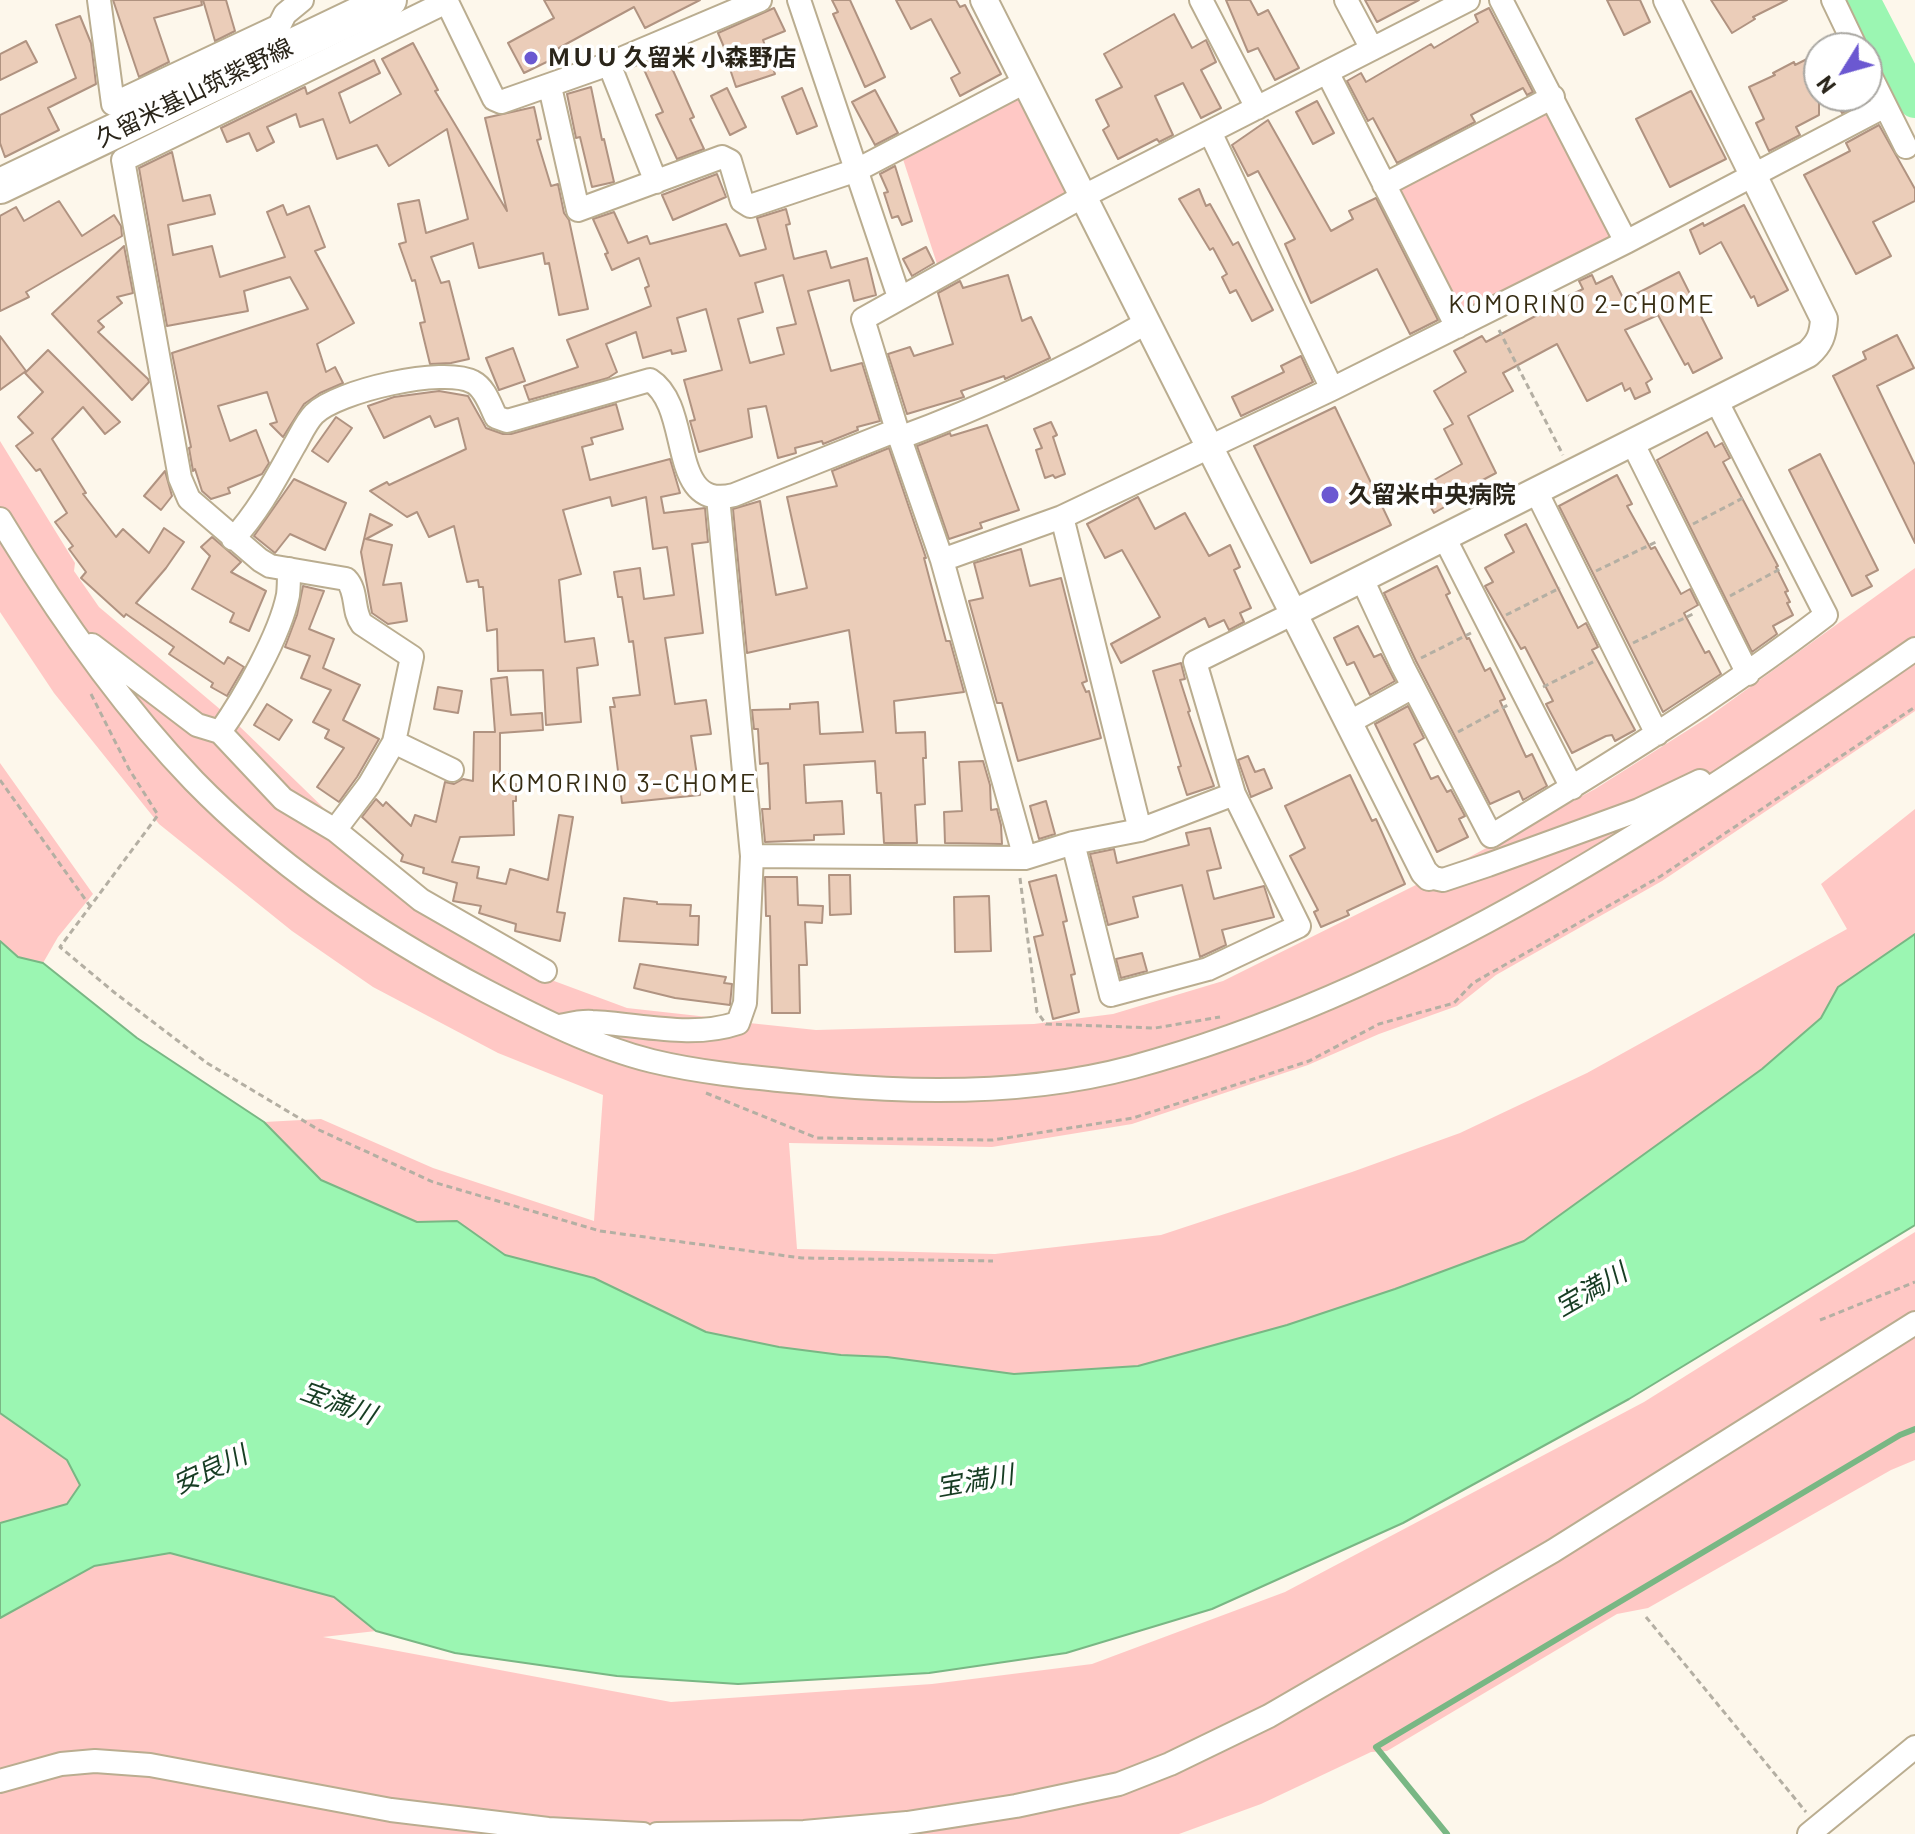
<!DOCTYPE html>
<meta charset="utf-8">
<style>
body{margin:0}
#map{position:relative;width:1915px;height:1834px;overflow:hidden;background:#fdf7eb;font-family:Barlow,sans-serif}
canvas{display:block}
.north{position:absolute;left:1803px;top:32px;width:80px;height:80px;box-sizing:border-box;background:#fff;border:2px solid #aaa8a3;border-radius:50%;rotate:233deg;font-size:22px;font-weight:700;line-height:32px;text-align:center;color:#2a251a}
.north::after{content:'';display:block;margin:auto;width:28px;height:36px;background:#6b58d1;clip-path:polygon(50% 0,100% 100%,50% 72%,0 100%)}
</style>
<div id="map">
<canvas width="1915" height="1834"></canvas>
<div class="north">N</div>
</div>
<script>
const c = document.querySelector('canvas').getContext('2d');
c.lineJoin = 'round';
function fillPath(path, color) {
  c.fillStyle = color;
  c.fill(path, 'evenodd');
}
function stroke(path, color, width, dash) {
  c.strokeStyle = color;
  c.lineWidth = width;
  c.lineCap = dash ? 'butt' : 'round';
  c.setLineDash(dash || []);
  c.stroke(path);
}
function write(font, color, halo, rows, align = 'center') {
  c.font = font + ' Barlow,"Noto Sans JP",sans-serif';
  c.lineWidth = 7;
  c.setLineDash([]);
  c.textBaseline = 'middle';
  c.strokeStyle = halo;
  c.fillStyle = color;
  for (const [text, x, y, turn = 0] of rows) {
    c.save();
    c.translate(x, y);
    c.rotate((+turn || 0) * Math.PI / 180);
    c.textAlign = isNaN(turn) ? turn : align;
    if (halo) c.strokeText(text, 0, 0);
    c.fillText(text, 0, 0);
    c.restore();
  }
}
const green = new Path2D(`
 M1023,90l52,105 -137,72 -37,-114z
 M1548,105l72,137 -161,80 -69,-135z
 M0,441l75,122 -1,8 25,36 135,114 100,97 -9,16 221,144 81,30 81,9 27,15 14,-9 67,7 218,-6 79,-10 110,-33 219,-109 153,-83 112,-71 208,-150v143l-253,170 -166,94 -39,31 -78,28 -71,31 -176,59 -140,23 -203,-4 8,106 198,5 166,-19 191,-63 108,-39 127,-60 260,-144 -26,-45 94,-75v125l-77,53 -17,31 -59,51 -238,172 -129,48 -108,36 -149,41 -124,8 -127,-17 -46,-2 -62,-8 -73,-15 -112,-54 -89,-23 -48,-34 -40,1 -96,-42 -57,-58 57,-3 112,49 161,53 9,-126 -105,-42 -125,-66 -81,-56 -133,-107 -105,-131 -54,-81z
 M0,763l93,131 -35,43 -15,26 -25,-6 -18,-16z
 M1915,1232v228l-24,10 -243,138 -31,6 -230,137 -16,1 -110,52 -82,30h-1179v-216l94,-52 76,-13 164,44 42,34 -53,6 348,65 261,-18 160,-20 193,-72 359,-190z
 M0,1413l67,47 14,25 -14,19 -67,19z`);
const water = new Path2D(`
 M1915,934v291l-286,174 -226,124 -191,86 -146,44 -137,20 -191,11 -121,-8 -162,-23 -79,-22 -42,-34 -164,-44 -76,13 -94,52v-95l67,-19 13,-19 -13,-25 -67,-47v-472l18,16 25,6 94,75 127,84 57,58 96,42 40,-1 48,34 89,23 112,54 73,15 62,8 46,2 127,17 124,-8 149,-41 108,-36 129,-48 238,-172 59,-51 17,-31z`);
const stream = new Path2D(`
 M1447,1834l-71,-87 524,-312 15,-6`);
const river = new Path2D(`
 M1863,0l52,101`);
const building = new Path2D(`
 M113,0h88l1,5 -48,13 15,44 -30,15z
 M203,0h23l9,31 -20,10z
 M544,0h156l-55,28 -11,-21 -77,42 4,6 -37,18 -16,-30 46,-25z
 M832,0h18l35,77 -20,10 -32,-73 5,-2z
 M896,0h60l4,7 5,-2 36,69 -41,22 -9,-18 9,-5 -29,-54 -20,10z
 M1226,0h24l8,15 10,-5 31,58 -24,12 -17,-32 -10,4z
 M1365,0h54l-42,22z
 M1607,0h33l10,22 -26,13z
 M1711,0h76l-34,17 2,2 -23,14z
 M774,8l11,23 -22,9 12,34 -39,13 -9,-27 2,-1 -11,-26z
 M1489,8l44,84 -6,3 -4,-7 -52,27 4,7 -78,41 -24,-45 -5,3 -21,-40 14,-8 5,9 65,-38 3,4 44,-26 -3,-7z
 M1174,14l18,34 14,-8 10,22 -15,8 20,38 -20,10 -18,-35 -28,13 18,39 -14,7 -2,-3 -39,20 -15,-29 6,-4 -13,-26 26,-13 -18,-33z
 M80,16l11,27 5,41 -48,24 11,22 -54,27 -5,-14v-28l76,-37 -20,-53z
 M26,41l11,21 -37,18v-26z
 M413,43l25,47 -3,1 72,120 -22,-93 49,-11 7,32 -4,1 14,46 7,-2 6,29 5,7 19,89 -29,6 -10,-52 -4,1 -2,-11 -64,15 -6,-25 -42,14 10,26 8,-2 20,78 -18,4 -21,1 -10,-41 5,-1 -10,-42 -3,1 -13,-37 7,-2 -8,-38 21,-4 7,33 42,-14 -21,-90 -58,37 -12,-21 -40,14 -14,-40 -23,8 -4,-13 -29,13 7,15 -17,9 -8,-18 -22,9 -6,-14 84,-41 2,7 67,-34 6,13 -41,20 11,30 51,-29 -19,-35z
 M1819,53v62l-23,12 4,8 -31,16 -13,-28 8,-4 -15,-32 26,-12 -2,-2 21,-11 1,3z
 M666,55l28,62 -4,2 14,30 -27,10 -21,-44 7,-3 -21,-47z
 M591,87l11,53 2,-1 10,43 -22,5 -12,-50 -4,1 -9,-44z
 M727,88l19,39 -16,8 -19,-39z
 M802,88l15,38 -20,8 -15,-37z
 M875,90l23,43 -23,12 -23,-43z
 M1691,91l35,68 -56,28 -34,-68z
 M1832,96h31l2,5 -23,12z
 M1317,101l17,32 -21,11 -17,-32z
 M1268,120l63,111 22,-12 -4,-8 27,-13 62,122 -28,14 -33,-65 -66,34 -26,-59 10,-5 -37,-68 -10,5 -16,-31z
 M1879,125l36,64v12l-42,21 18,34 -35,18 -52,-99 46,-24 -4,-8z
 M172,152l11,49 27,-6 5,19 -47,11 5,30 39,-9 8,31 65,-20 -18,-45 16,-7 4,10 22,-9 16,41 -10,4 39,72 -37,21 9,28 9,-5 8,16 -23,10 -16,11 -21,33 -13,-13 7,-2 -10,-30 -49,14 12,35 26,-11 13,33 -7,11 -34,14 2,5 -19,6 -9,-8 -7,-22 -2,2 -4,-23 2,-1 -19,-94 136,-44 -18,-32 -46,14 4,20 -81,15 -28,-158z
 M895,166l17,55 -10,4 -4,-9 -6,2 -8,-25 4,-1 -8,-18z
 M717,174l9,23 -53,23 -11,-25z
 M1199,189l7,17 4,-2 23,41 5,-3 35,68 -21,11 -16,-31 -6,3 -8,-16 5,-3 -14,-26 -3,2 -31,-51z
 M59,201l23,35 32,-21 7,11 1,10 -96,56 3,5 -29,14v-95l16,-9 8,14z
 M1744,205l44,85 -30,16 -4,-10 -3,2 -30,-56 -21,12 -10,-24 13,-7 1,3z
 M786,209l4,15 -4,1 8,34 32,-8 5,17 36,-10 9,37 -22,6 -5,-21 -41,11 23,80 31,-8 18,58 -23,6 1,3 -35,14 -1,-3 -27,7 1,5 -18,5 -12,-52 -18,3 4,28 -53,15 -9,-31 5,-1 -11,-40 38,-10 -16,-61 -29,9 9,33 -14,3 -1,-4 -28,8 -7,-26 -30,12 11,28 -9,6 -79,22 -5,-14 54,-19 -11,-27 84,-34 -6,-18 4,-2 -10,-28 -27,12 -7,-16 3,-1 -15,-34 21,-7 14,31 19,-7 3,8 76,-20 14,32 26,-7 -9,-31zM783,275l13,49 -19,4 7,26 -34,9 -12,-44 25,-7 -8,-29z
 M124,246l9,47 -16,4 5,6 -24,18 6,6 -6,5 50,47 1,3 -17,18 -80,-86z
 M926,247l8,16 -22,13 -9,-17z
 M1679,272l43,86 -29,15 -5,-10 -3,2 -27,-50 -33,15 27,49 -6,4 4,9 -15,7 -5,-11 -5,3 -3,-8 -35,18 -30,-57 -54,29 10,18 -45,25 28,57 -38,20 2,5 -26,15 -14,-25 42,-24 -18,-35 9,-5 -19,-33 32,-19 -12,-21 28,-15 4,6 59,-31 -2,-3 40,-19 -4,-8 13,-6 4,9 16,-8 12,24z
 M1008,275l14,46 9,-4 19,41 -45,21 -1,-3 -43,15 3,6 -57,17 -19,-60 22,-7 4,9 39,-12 -15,-51 22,-12 3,7z
 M1897,335l17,33 -37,18 38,79v78l-82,-167 33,-17 -3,-7z
 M0,336l26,35 -26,19z
 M513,348l12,33 -26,9 -13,-32z
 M48,350l72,72 -15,12 -22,-27 -31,32 34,54 -3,1 33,43 7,-8 26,24 15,-25 20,14 -18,26 -30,35 88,61 4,-7 16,10 -17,29 -16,-9 2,-4 -44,-29 5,-7 -48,-33 -2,3 -43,-39 5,-6 -17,-23 4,-3 -18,-24 12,-9 -27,-44 -4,2 -20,-25 17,-13 -15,-16 25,-25 -18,-19z
 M1301,356l12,26 -72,34 -9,-19 52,-25 -3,-6z
 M439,391l29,5 18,32 17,6h8l105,-30 7,25 -32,9 2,6 -11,3 8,33 80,-21 10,34 -19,4 3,16 41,-5 3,34 -16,2 11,89 -38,5 10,66 31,-4 5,34 -20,2 9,59 -78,8 -12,-96h5l-2,-9 27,-3 -7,-54 -4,1 -7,-45h-4l-4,-25 26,-4 4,31 30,-4 -7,-48 -14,2 -7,-52 -34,9 -2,-9 -47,13 18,64 -22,6 6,62 29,-4 4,27 -21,3 4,54 -35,3 -3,-55 -45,1 -1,-42 -10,2 -4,-44h-4l-1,-7 -11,2 -13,-56 -25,11 -12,-25 -10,5 -37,-26 17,-9 2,3 77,-36 -8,-31 -23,9 -5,-11 -46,22 -16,-32 26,-9z
 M1335,407l56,118 -80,38 -57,-117z
 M336,417l16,11 -24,34 -16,-11z
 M1051,422l6,13 -4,2 12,37 -10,4 -2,-3 -8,3 -9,-28 6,-2 -8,-19z
 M987,425l32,85 -39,13 2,5 -33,11 -32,-93 33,-13 1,3z
 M1707,432l8,15 7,-4 8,15 -7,4 55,104 -2,1 12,24 -3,1 5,10 -3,1 6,12 -20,11 4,8 -25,18 -95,-192z
 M889,448l37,110h-2l22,83h4l14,51 -70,9 2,32 29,-1 1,26h-3l2,46 -10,1 2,38h-33l-3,-50h-4l-2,-32 -71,4 2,38 36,-2 2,33 -30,1v5l-49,2 -3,-33h8l-2,-46 -8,1 -2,-35h-4l-2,-19 38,-1v-5l28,-2 2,32 43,-2 -14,-102 -102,23 -14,-144 27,-8 16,94 31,-7 -20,-91 50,-11 -5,-15z
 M1820,454l58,116 -12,6 6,10 -20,10 -63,-126z
 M165,471l7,25 -11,14 -17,-14z
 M1617,475l15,29 -5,2 24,43 4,-2 26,47 9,-5 8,16 -14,8 21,40 4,-2 12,23 -58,38 -104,-206z
 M294,479l52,24 -21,47 -35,-16 -15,19 -21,-17z
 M1138,497l17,32 30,-16 24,43 21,-11 10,22 -6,3 17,38 -11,5 4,9 -15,8 -5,-10 -15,7 -4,-9 -84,45 -10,-19 49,-27 -38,-67 -17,8 -18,-34z
 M370,514l22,11 -26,14 26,6 -9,40 18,-2 6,38 -19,3 -16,-11 -11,-61z
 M1526,524l52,104 8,-5 12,24 -6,3 43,80 -20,11 -3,-6 -6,1 -34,17 -26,-49 7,-3 -28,-54 -4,2 -36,-63 8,-4 -8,-14 29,-16 -9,-17z
 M212,537l29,25 -10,10 35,19 -17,40 -19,-9 4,-9 -42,-24 18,-33 -9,-9z
 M1021,549l9,37 31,-8 26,103 -5,2 4,9 3,-1 12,47 -83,23 -16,-58h-5l-28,-102 14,-3 -9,-35z
 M1437,566l13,27 -4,2 21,44 2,-1 16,33 5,-3 15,31 -5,2 26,56 6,-3 15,32 -24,14 -4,-9 -29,13 -74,-143 -32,-68z
 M303,586l21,5 -15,38 25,10 -11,29 37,17 -17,35 36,19 -22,38 -18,25 -22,-15 27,-39 -19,-10 4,-8 -16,-8 18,-32 -30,-12 9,-22 -25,-9 12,-32z
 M1358,626l16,31 7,-3 14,27 -25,14 -16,-33 -7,3 -13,-27z
 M1181,663l4,16 -5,1 10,31 -2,1 26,74 -27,9 -9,-28 3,-1 -28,-95z
 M507,677l4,38 31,-2 1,17 -43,3v41h9v9l7,1v17h-3l1,34 -54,2 -8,25 27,5 -2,11 29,6 4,-15 38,11 11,-65 14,2 -16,95 8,1 -5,28 -45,-10 1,-7 -37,-11 2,-7 -28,-5 4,-18 -34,-10 1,-5 -23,-7 2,-6 -41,-38 14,-18 7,7 3,-4 25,24 4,-11 21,7 9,-40 9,2 9,-5 10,2 1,-49h21l-4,-53z
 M438,687l24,4 -4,22 -24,-4z
 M267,704l25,16 -13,20 -25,-15z
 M1408,706l16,32 -10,6 17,35 7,-3 9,16 4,-2 14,26 -6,3 9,18 -31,15 -62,-128z
 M1248,756l7,16 9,-3 8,19 -21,9 -13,-37z
 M983,761l7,24 1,25 6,-1 4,16 1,19 -57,-1 -1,-31 18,-1 -3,-49z
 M1350,775l22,46 4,-2 29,65 -58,27 2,4 -28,12 -7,-15 4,-2 -28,-54 15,-8 -20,-42z
 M1046,801l9,33 -16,5 -9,-33z
 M1210,828l11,40 -14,3 7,28 50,-13 10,31 -52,13 4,15 -26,12 -18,-72 -49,12 5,20 -30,8 -18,-71 24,-5 3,14 72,-18 -3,-12z
 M829,875h21l1,39 -21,1z
 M1056,875l11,46 -4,1 12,52 -4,1 8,37 -26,7 -19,-82 9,-2 -14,-53z
 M765,877h32l1,28 25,1 -1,17 -17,-1 2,43h-8l1,48h-28l-2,-97h-4z
 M989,896l2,55 -36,1 -1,-55z
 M624,898l33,4v2l34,1 -1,11h9l-1,29 -79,-4z
 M1142,953l5,18 -26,7 -5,-19z
 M640,964l86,13 -2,6 8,1 -2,21 -55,-7 -41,-10z`);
const path = new Path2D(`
 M1499,330l64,125
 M1693,524l50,-26
 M1596,571l62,-30
 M1730,596l50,-27
 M1506,615l54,-27
 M1633,643l62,-30
 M1421,658l50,-25
 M1543,687l54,-27
 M91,694l38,75 29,46 -98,132 55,46 92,70 112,67 114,52 167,49 202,27 191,3
 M1458,732l50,-27
 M0,780l90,126
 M1020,878l17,134 9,12 109,4 65,-11
 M706,1093l111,45 176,2 140,-22 176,-57 70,-37 75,-21 19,-20 188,-107 254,-169
 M1820,1320l95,-38
 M1646,1617l160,195`);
const minor = new Path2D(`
 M99,0l14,104 166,-78 6,-12 17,-14
 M446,0l48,99 7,3 108,-38 151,-64
 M799,0l100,297
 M1201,0l56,108
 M1346,0l26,49
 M1501,0l125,242
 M1833,0l23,48
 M446,2l-323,158 57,318 9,21 71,61 10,6 76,13c12,12 6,32 16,45l50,33 -18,85 58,28
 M609,64l47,118
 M1867,69l39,78
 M1327,72l130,255
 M550,87l28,123 144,-53 8,4 12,40 8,5 107,-36 168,-88
 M1210,132l122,257
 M1384,185l169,-88
 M899,438c87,-32 167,-69 247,-115
 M1633,444l115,230
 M1536,491l121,243
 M1062,517l78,313
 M0,519c56,93 119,184 194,262 83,85 187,155 292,210 52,27 109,56 166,70 58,14 120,18 179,24 99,9 205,8 302,-18 284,-77 543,-252 782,-418
 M1444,537l128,251
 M233,539c26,-28 43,-61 61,-93 6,-10 12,-24 20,-32 23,-23 130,-48 159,-32 12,6 17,23 23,35l11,4 143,-41c44,28 16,132 84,115l163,-65
 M942,560l120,-43 270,-128 294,-147 259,-136
 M1362,579l41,88 88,169c115,-69 228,-139 335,-221l-110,-215
 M92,645l105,80 23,7c24,-34 60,-97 68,-137 1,-8 1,-18 1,-26
 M1348,723l65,-36
 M220,732l63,67 52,31 86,70 124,71
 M335,830l34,-45 25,-43
 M1073,843l38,152 97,-26 91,-43 -65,-132 -39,-132 97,-48
 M752,856l273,2 48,-15 67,-13 94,-36
 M1025,858l-83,-298 -45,-130 -34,-111 219,-122 386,-197
 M1429,877l14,3 45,-15 151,-55 61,-29
 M560,1026c10,-2 21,-5 32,-4 47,2 99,17 146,1l7,-20 7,-147 -34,-359
 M0,1781l61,-17 34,-3 55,4 241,45 157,19 95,5
 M657,1834l147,-2 103,-9 109,-17 103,-22 51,-20 99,-48 284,-165 362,-228
 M1809,1834l106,-87`);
const tertiary = new Path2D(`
 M984,0l440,872 5,5
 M1292,614l516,-260c12,-11 15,-19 16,-35l-157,-319`);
const primary = new Path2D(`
 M0,186l389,-186`);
const markers = [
 [531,58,8,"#6b58d1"],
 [1330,495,10,"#6b58d1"]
];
const poiNames = [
 ["ＭＵＵ 久留米 小森野店",547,58],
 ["久留米中央病院",1348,495]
];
const streetNames = [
 ["久留米基山筑紫野線",194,93,-26]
];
const neighbourhoodNames = [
 ["KOMORINO 2-CHOME",1582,304],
 ["KOMORINO 3-CHOME",624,783]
];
const waterNames = [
 ["宝満川",1591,1290,-30],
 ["宝満川",338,1403,20],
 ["安良川",210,1470,-25],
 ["宝満川",975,1481,-10]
];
fillPath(green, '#ffc8c5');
fillPath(water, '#9bf6b2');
stroke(water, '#79b784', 2);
stroke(stream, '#79b784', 6);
stroke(river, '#9bf6b2', 34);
fillPath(building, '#ebcdb9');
stroke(building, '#b09381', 2);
stroke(minor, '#baad90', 26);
stroke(tertiary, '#baad90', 30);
stroke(primary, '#baad90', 38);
stroke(path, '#b4afa3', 3, [6, 4]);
stroke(minor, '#fff', 22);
stroke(tertiary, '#fff', 26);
stroke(primary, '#fff', 34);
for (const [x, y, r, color] of markers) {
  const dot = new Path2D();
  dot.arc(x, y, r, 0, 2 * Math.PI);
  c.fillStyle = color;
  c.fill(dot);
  stroke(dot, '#fff', 3);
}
write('bold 24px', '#2a251a', '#fff', poiNames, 'left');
write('24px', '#2a251a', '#fff', streetNames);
c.letterSpacing = '2px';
write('26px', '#362c12', '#fff', neighbourhoodNames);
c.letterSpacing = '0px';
write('italic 26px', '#173d23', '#fff', waterNames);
</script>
